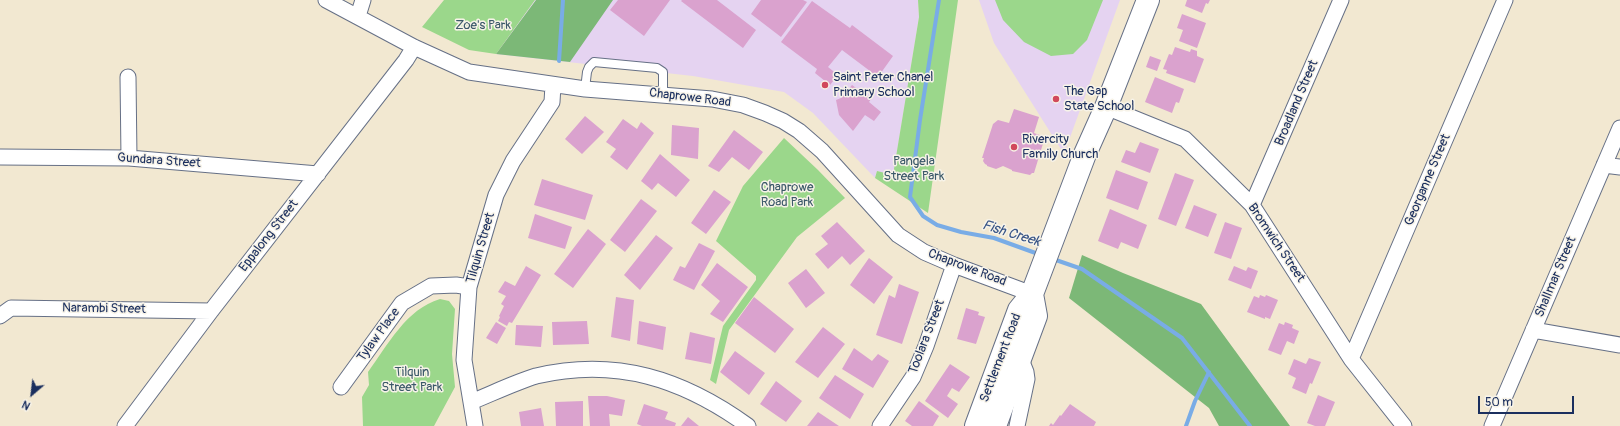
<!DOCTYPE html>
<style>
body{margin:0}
#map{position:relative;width:1620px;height:426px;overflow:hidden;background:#f2e8d1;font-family:Pangolin,sans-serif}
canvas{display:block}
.north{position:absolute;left:12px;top:374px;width:40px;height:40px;-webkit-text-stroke:3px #f7f3e8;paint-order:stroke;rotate:208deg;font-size:11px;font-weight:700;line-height:16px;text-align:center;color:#1b2f5e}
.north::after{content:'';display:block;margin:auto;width:14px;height:18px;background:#1b2f5e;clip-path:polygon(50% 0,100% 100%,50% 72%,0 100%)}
.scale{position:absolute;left:1478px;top:396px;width:96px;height:18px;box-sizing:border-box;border:2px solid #1b2f5e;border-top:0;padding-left:5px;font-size:12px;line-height:14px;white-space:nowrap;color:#1b2f5e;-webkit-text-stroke:3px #f7f3e8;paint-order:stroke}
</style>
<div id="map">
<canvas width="1620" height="426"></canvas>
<div class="north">N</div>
<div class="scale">50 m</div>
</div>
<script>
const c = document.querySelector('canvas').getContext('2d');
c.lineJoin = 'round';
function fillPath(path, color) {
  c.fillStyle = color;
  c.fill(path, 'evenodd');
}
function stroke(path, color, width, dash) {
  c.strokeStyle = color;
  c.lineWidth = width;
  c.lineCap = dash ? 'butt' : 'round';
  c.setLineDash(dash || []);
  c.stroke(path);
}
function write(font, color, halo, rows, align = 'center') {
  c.font = font + ' Pangolin,sans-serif';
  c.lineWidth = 3;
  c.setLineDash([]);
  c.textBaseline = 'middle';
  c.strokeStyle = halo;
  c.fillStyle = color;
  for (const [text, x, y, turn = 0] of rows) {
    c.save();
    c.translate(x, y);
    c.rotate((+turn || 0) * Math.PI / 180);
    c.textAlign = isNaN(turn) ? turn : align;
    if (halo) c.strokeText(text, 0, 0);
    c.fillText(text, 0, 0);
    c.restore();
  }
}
const built = new Path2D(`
 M535,0h383l1,17 -26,159 -16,-5 -2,7 -62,-65 -29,-21 -91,-16 -197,-22z
 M979,0h141l-56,154 -70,-111z`);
const green = new Path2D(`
 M444,0h91l-39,54 -27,-4 -47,-23z
 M918,0h40l-30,213 -53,-35 2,-7 16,4 26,-158z
 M995,0h108l-16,40 -14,14 -22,2 -27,-14 -21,-22z
 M784,138l34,32 27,28 -48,39 -68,93 -13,54 -6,-4 13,-54 33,-46v-4l-40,-35 27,-55z
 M440,299l9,2 6,8 -3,45 3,33 -21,39h-71l-1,-29 7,-12 -1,-13c20,-27 38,-63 72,-73z`);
const forest = new Path2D(`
 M536,0h77l-43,62 -74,-8z
 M1082,255l41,18 78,31 89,122h-71l-10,-18 -140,-110z`);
const stream = new Path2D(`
 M939,0l-19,120 -10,77 13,19 14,9 24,7 33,6 47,17
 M559,61l4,-61
 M1053,259l29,10 100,69 68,88
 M1186,426l9,-25 14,-29`);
const building = new Path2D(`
 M618,0h52l-26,36 -34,-26z
 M682,0h35l39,30 -13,18 -62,-47z
 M761,0h42l4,2 -26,35 -30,-23z
 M1187,0h23l-2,4 -2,-1 -4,10 -17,-7z
 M812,1l38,27 2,-3 41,31 -15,21 -36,-27 -14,17 10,8 -8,10 -15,-12 2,-4 -36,-27z
 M1182,14l24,9 -9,25 -18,-7 4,-11 -6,-2z
 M1175,47l15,5 1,-3 6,2v5l7,3 -9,24 -29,-10 1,-3 -4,-1 6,-15 3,1z
 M1150,56l11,4 -4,11 -11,-4z
 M1155,77l29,12 -5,14 -3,-1 -4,11 -27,-11z
 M852,85l19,14 -2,3 12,10 -7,9 -9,-6 -12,16 -14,-16 -3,-15 5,-2z
 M1014,109l25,8 -5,16 11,4 -11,36h-2l-2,2 -18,-4v-1l-9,-4 -7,3 -9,-3v-1l-2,-1 -2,-3 1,-3h-2l11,-34 5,-4 11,3z
 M585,116l19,16 -22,22 -17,-15z
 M623,119l14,10 4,-7 13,11 -27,37 -17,-13 6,-8 -10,-7z
 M672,125l27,3 -1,31 -27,-4z
 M734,130l29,22 -14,18 -17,-13 -13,15 -11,-6z
 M1140,142l19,7 -9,24 -29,-11 5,-12 9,3z
 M660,154l30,26 -14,17 -18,-14 -6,7 -11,-9z
 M1116,170l32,12 -10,28 -32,-12z
 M1175,173l19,7 -18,46 -18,-7z
 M542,179l51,16 -8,25 -51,-15z
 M714,190l17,12 -25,32 -15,-11z
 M641,199l16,12 -32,41 -15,-12z
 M1194,205l23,9 -9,23 -23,-9z
 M1110,209l37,16 -9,24 -17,-7 -3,7 -20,-8z
 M535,214l37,13 -7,22 -37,-11z
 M837,222l28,29 -15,14 -8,-9 -14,13 -13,-15 13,-10 -7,-8z
 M1225,222l17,6 -11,31 -17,-6z
 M588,229l18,15 -33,44 -19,-14z
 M656,235l17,13 -33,42 -16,-15z
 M699,243l16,8 -21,39 -21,-10 7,-14 5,2z
 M869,258l24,19 -19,27 -24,-19z
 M717,263l31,24 -25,35 -13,-8 10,-13 -19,-16z
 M526,266l15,9 -29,48 -3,-1 -2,4 -9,-5 2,-4 -1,-1 5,-10 -3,-2 5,-8 -8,-4 7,-11 10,5z
 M1234,266l12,5 2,-4 10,4 -7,18 -23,-9z
 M806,269l19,24 -19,15 -18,-25z
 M899,284l20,8 -17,52 -26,-9 13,-40 6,3z
 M1260,295l5,2 1,-2 12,5 -8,19 -5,-2v2l-18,-7 7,-16 5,2z
 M616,297l18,3 -4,41 -19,-4z
 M754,297l40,32 -19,24 -40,-30z
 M966,308l13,4 -1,3 7,2 -9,27 -19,-5z
 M587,321l2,23 -36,1 -1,-23z
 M639,321l27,6 -3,23 -26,-6z
 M496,322l10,6 -9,16 -11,-6z
 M1285,322l8,3 -1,3 7,3 -5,13 -7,-3 -6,14 -13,-5 11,-27 5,2z
 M516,325l27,1 -2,21 -26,-2z
 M823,327l22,17 -27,34 -23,-16z
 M690,332l25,6 -4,26 -26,-5z
 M854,348l18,13 6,-7 11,7 -16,27 -31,-19z
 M735,351l30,22 -16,22 -29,-23z
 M1309,358l12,4 -9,22 -2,-1 -4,11 -14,-6 4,-10 -8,-4 6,-15 12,5z
 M950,364l20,13 -11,15 -7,-4 -5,8 11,8 -10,14 -23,-17z
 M835,375l29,19 -14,25 -31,-21z
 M776,381l26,20 -16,21 -26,-18z
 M1318,395l17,7 -10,24h-10l-8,-3z
 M588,396h19l18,4 -3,16 -13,-2 1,12h-20z
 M583,401v25h-27l-1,-24z
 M919,401l20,15 -6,10h-21l-7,-5z
 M644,404l24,8 -3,7 11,4 -1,3h-33l-5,-2z
 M1070,404l26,18 -2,4h-45l2,-3 2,2 7,-10 1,1z
 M541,408l3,18h-23l-2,-14z
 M818,412l21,14h-32z
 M688,417l11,9h-18z`);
const service = new Path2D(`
 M585,89l2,-17 2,-5 5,-5 63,6 6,4v22`);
const minor = new Path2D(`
 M326,0l88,47 55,25 116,17 127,10 31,6 22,8 18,8 16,10 23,20 76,84 26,17 30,13 78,29
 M358,16l5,-16
 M128,77l1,81
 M1106,107l79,32 67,66 99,154 53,67
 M0,157l129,1 189,16
 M1604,165l16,2
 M1252,205l89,-205
 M0,316l11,-8 200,3
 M1533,330l87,15
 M1351,359l154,-359
 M341,387l61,-84 29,-17 25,-1 13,2
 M471,402c20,-8 45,-20 65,-26 80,-19 147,3 212,50
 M125,426l86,-115 195,-251 8,-13
 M475,426l-11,-66 5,-73 27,-92 17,-34 39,-59 1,-17
 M880,426l33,-49 13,-31 28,-81
 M1017,426l10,-47 -1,-7 -6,-15
 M1492,426l128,-298`);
const primary = new Path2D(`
 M976,426l43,-116 13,-16 53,-140 21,-47 42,-107
 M995,426l41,-110 -4,-22`);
const markers = [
 [825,85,4,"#d1495b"],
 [1056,99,4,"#d1495b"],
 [1014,147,4,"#d1495b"]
];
const parkNames = [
 ["Zoe's Park",483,26],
 ["Pangela",914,162],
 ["Street Park",914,177],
 ["Chaprowe",787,188],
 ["Road Park",787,203],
 ["Tilquin",412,373],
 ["Street Park",412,388]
];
const poiNames = [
 ["Saint Peter Chanel",833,78],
 ["Primary School",833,93],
 ["The Gap",1064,92],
 ["State School",1064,107],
 ["Rivercity",1022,140],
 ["Family Church",1022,155]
];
const streetNames = [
 ["Chaprowe Road",690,98,7],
 ["Broadland Street",1297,103,-67],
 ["Gundara Street",159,161,4],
 ["Georganne Street",1428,180,-67],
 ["Eppalong Street",269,236,-52],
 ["Bromwich Street",1276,243,56],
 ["Tilquin Street",481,248,-74],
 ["Chaprowe Road",967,268,21],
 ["Shallmar Street",1556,277,-67],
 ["Narambi Street",104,309,1],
 ["Tylaw Place",379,335,-54],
 ["Toolara Street",927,337,-69],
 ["Settlement Road",1001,358,-69]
];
const waterNames = [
 ["Fish Creek",1011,234,17]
];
fillPath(built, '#e5d3f1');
fillPath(green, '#9bd78b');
fillPath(forest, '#7cb877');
stroke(stream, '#79ace6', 4);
fillPath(building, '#daa2ce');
stroke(service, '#667086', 10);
stroke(minor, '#667086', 17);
stroke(primary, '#667086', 24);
stroke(service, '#fff', 8);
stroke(minor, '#fff', 15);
stroke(primary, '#fff', 22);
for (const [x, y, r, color] of markers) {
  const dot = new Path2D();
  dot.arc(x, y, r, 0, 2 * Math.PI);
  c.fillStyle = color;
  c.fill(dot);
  stroke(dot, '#f7f3e8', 1.5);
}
write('13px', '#3b5969', '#f7f3e8', parkNames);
write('13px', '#1b2f5e', '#f7f3e8', poiNames, 'left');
write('13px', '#1b2f5e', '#f7f3e8', streetNames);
write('italic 14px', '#375487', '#f7f3e8', waterNames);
</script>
